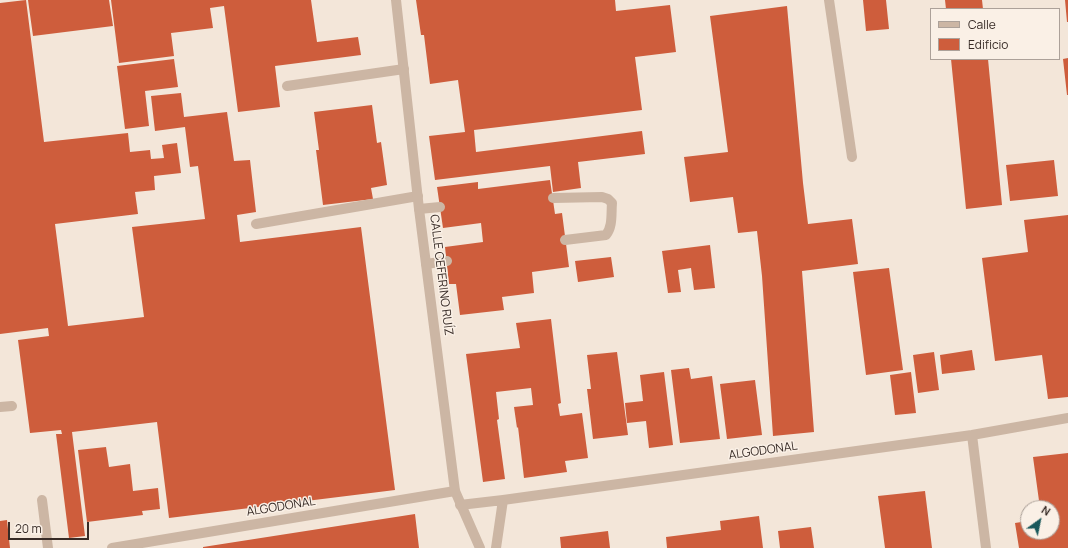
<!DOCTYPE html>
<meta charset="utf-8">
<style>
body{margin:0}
#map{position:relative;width:1068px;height:548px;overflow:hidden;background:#f3e6d9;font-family:Manrope,sans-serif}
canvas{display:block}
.legend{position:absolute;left:930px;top:8px;width:130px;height:52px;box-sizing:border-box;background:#faf0e6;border:1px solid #aca199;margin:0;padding:5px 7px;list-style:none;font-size:12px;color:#372b26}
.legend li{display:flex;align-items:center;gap:8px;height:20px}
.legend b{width:20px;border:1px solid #aca199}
.north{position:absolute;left:1020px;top:500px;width:40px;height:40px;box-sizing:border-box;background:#faf0e6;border:1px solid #aca199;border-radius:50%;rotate:33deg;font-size:11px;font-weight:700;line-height:16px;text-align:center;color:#372b26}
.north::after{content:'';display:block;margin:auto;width:14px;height:18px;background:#19585b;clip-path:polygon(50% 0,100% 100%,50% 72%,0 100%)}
.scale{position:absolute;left:8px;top:522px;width:81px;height:18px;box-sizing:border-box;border:2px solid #372b26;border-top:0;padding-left:5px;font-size:12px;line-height:14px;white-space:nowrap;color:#372b26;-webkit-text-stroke:3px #faf0e6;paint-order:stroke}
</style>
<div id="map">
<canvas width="1068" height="548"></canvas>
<ul class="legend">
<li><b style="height:5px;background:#ccb6a4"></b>Calle</li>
<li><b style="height:11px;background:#ce5d3c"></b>Edificio</li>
</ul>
<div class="north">N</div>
<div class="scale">20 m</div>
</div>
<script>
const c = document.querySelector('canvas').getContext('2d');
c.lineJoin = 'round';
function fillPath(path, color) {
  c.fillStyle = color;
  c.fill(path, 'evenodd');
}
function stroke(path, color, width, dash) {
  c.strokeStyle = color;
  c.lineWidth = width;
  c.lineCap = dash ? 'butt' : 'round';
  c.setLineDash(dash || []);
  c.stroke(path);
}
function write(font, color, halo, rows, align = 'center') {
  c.font = font + ' Manrope,sans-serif';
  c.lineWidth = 3;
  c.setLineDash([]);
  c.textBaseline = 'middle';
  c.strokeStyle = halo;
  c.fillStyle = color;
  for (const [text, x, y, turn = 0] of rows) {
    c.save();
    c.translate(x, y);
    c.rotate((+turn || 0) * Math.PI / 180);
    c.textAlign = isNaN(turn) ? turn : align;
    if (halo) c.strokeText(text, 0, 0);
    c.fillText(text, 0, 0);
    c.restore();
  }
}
const building = new Path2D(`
 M26,0l18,142 84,-9 2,19 20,-2 1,9 13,-1 -2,-13 15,-2 4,30 -27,3 1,14 -20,2 3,22 -83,10 13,102 76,-9 -12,-90 73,-8 -7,-53 -8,1 -5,-40 -30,4 -4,-35 30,-3 3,24 43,-5 7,49 16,-1 6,52 -19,3 3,27 121,-15 34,263 -226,28 -12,-96 -85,10 13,104 -16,2 -13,-104h6l-1,-4 -31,3 -12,-93 31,-4 -1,-8 -48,6v-331z
 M28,0h81l4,26 -80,10z
 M111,0h200l6,42 41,-5 3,18 -86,11 5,41 -42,5 -14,-106 -14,2 3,20 -42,5 3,23 -55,7z
 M416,0h199l1,11 54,-6 6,47 -41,5 7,53 -168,20 2,22 166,-21 3,23 -67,8 3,26 -28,4 -3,-26 -115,14 -6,-44 36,-4 -7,-52 -28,4 -6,-49h-3z
 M863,0h23l3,29 -23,2z
 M945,0h37l1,9h-37z
 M1065,0h3v22h-1z
 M787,6l16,177 5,41 44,-5 6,45 -56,7 12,161 -41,4 -11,-160 -5,-45 -19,2 -5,-36 -43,5 -6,-45 44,-5 -18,-136z
 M1068,58v37h-1l-4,-36z
 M174,59l4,28 -33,4 4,35 -24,3 -8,-63z
 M951,59h37l14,146 -36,4z
 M372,105l5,38 4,-1 6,43 -16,3 2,11 -50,6 -7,-55h3l-5,-38z
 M1054,160l4,36 -48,5 -4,-36z
 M550,180l5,34 7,-1 7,54 -37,5 2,21 -32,4 2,13 -44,5 -4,-31h-7l-4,-37 38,-5 -2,-19 -38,5 -6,-41 41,-5v7z
 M1068,215v182l-20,2 -6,-44 -47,6 -13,-103 46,-6 -4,-32z
 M710,245l5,43 -21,2 -3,-22 -13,2 3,22 -13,1 -6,-42z
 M611,257l3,20 -36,5 -3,-21z
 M889,268l14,102 -37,5 -13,-103z
 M551,319l10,84 -3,1 2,12 22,-3 6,45 -23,3 2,11 -43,6 -6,-51 -1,1 -3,-21 19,-2 -2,-17 -35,4 3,27 -2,1 8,59 -22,3 -17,-128 54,-6 -4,-25z
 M972,350l3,20 -33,4 -2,-19z
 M617,352l11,83 -35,4 -6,-50h4l-4,-34z
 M934,352l5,38 -21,3 -5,-38z
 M689,368l2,11 21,-3 8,63 -40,4 -9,-73z
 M664,372l9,73 -24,3 -3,-27 -19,2 -2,-20 18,-2 -3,-26z
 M911,372l5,41 -21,2 -5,-40z
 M755,380l7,55 -35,4 -7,-55z
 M106,447l3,20 21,-3 3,27 25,-3 2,21 -18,2 1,4 -56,7 -9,-72z
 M1068,453v95h-49l-4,-25 13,-2v11h24v-24h-12l-7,-51z
 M925,491l7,57h-47l-7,-52z
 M415,514l4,34h-216v-1z
 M759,516l4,32h-96l-1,-11 55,-7 -1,-9z
 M7,520l3,28h-10v-27z
 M811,527l3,21h-34l-2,-17z
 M608,531l2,17h-49l-1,-11z`);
const service = new Path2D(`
 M829,0l23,157
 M287,86l117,-17
 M553,198l49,-1 6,2 4,4c-1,11 1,23 -6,32l-41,5
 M419,209l21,-2
 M256,224l162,-28
 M426,264l21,-3
 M0,407l12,-1`);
const minor = new Path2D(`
 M972,435l14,113
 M42,500l6,48
 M460,505l43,-5 469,-65 96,-17
 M112,548l343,-57
 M496,548l7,-48`);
const tertiary = new Path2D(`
 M396,0l23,209 36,282 25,57`);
const streetNames = [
 ["CALLE CEFERINO RUÍZ",441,275,83],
 ["ALGODONAL",763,451,-8],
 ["ALGODONAL",281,507,-9]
];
fillPath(building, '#ce5d3c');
stroke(service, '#ccb6a4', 10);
stroke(minor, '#ccb6a4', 10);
stroke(tertiary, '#ccb6a4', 10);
write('12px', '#372b26', '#faf0e6', streetNames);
</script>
